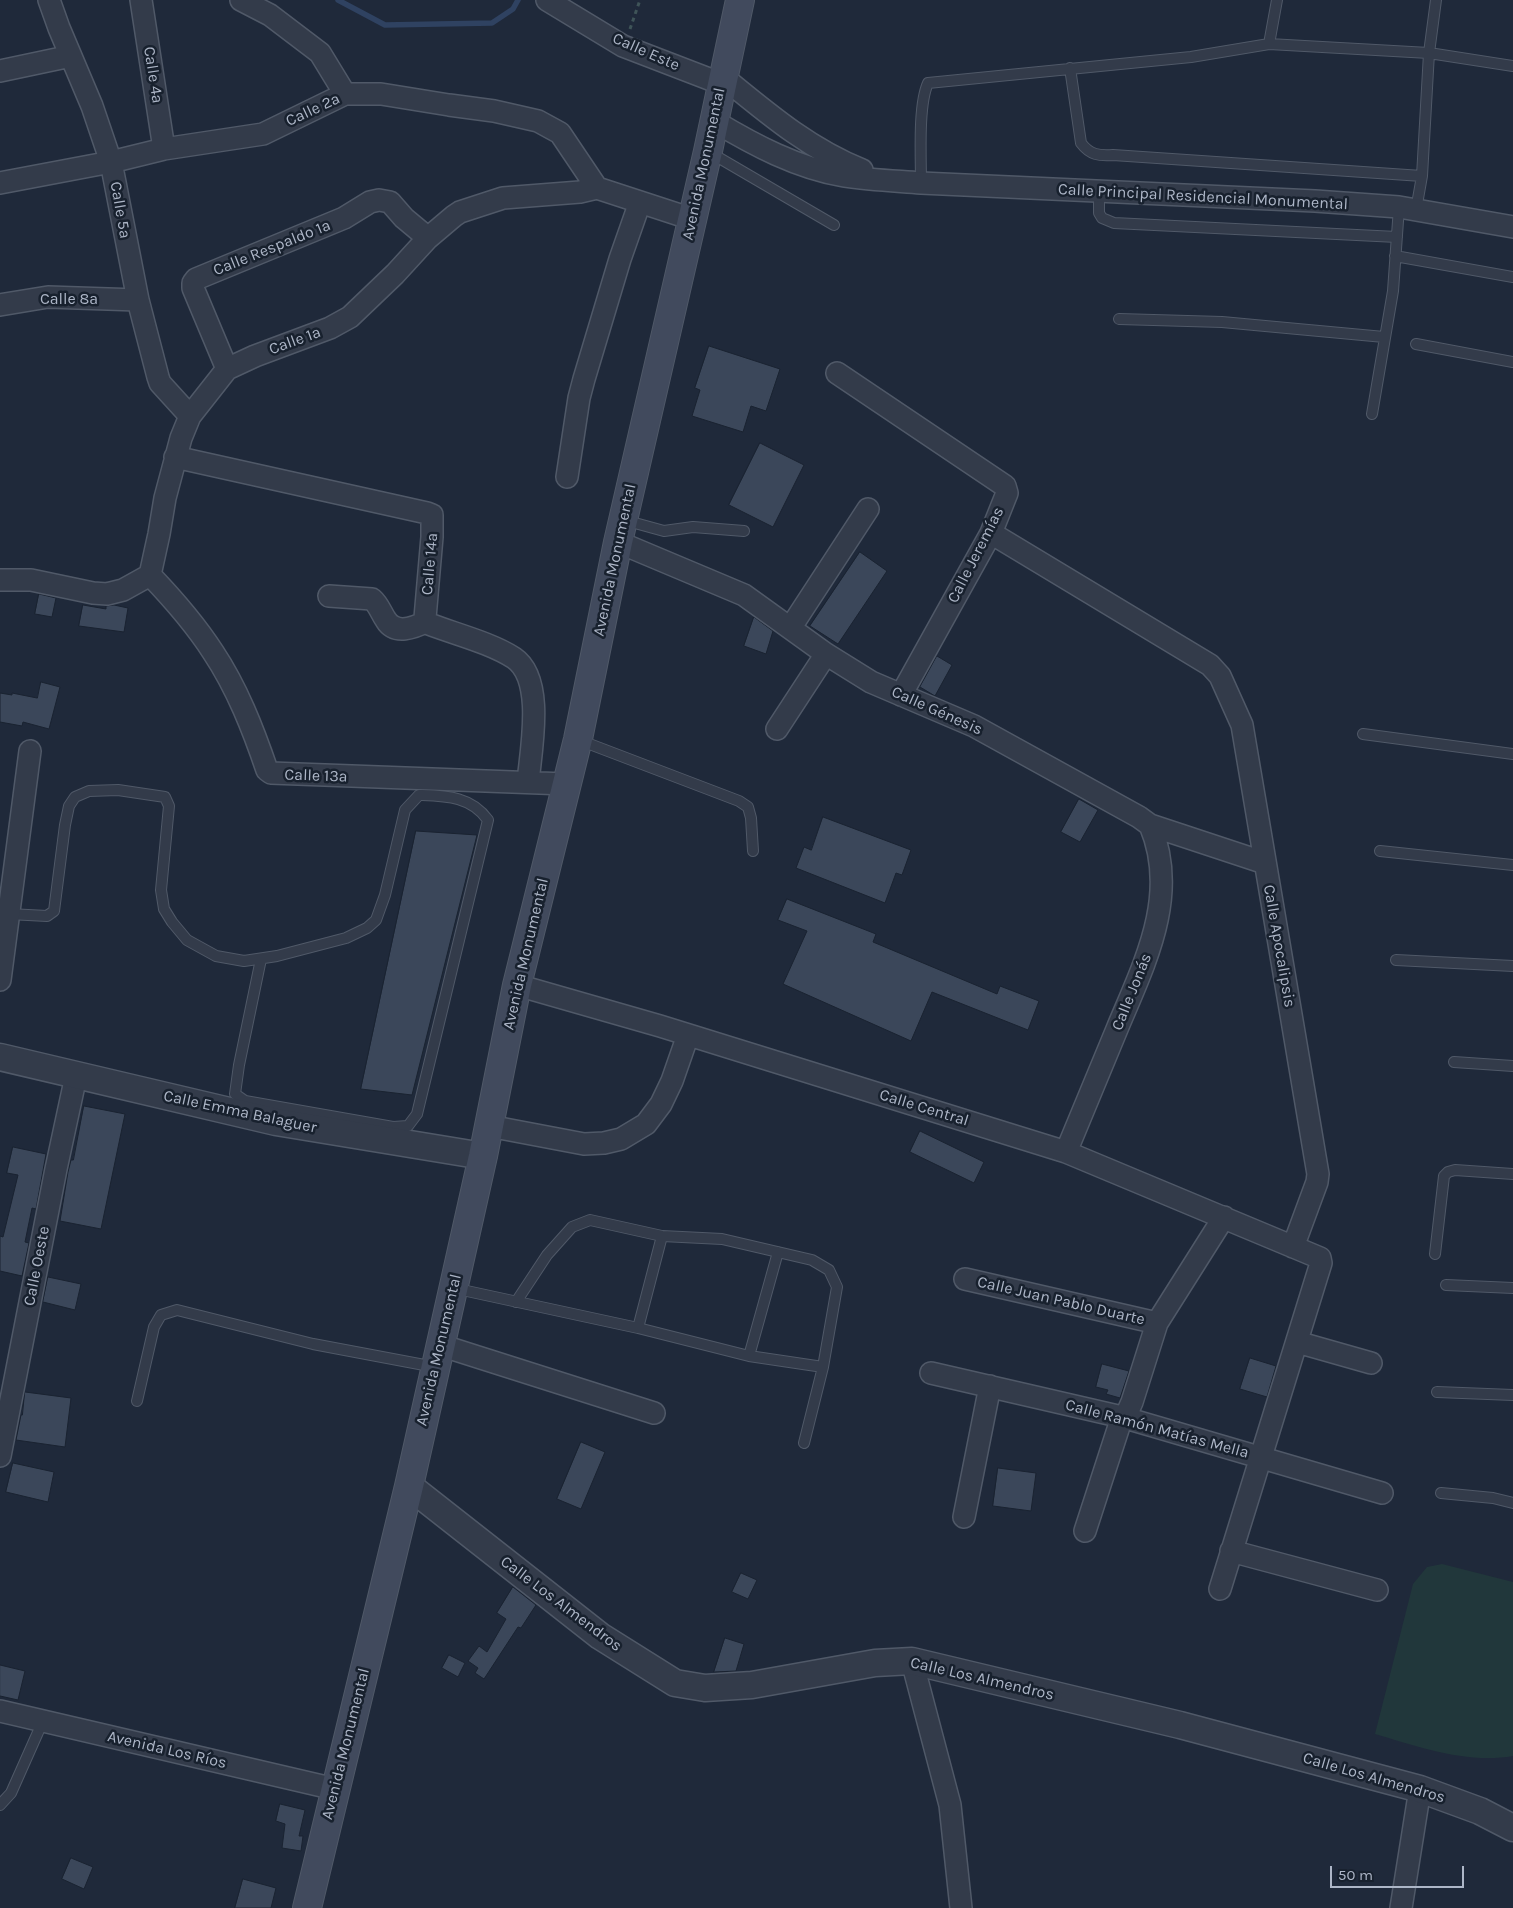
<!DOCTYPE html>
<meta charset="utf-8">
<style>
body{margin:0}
#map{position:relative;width:1513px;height:1908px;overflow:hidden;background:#1f293a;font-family:Karla,sans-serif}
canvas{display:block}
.scale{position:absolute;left:1330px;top:1866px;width:134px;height:22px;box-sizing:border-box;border:2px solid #adb6c7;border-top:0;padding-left:6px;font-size:15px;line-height:18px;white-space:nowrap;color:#adb6c7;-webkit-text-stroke:4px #18212e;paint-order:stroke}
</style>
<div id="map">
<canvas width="1513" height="1908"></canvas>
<div class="scale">50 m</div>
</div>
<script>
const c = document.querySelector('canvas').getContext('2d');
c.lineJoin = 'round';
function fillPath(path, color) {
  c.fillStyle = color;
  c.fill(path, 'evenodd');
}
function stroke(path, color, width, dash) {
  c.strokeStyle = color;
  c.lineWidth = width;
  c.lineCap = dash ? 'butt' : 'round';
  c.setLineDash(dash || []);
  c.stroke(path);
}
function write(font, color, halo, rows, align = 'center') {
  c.font = font + ' Karla,sans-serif';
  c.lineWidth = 5;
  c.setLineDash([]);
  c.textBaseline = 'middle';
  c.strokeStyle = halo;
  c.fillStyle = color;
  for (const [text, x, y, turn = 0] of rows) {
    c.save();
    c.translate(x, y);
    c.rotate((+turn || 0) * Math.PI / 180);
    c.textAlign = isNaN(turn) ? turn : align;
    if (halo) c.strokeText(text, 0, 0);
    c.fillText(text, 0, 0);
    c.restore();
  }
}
const green = new Path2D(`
 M1442,1564l71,18v174c-46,8 -94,-9 -138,-22l38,-150 14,-17z`);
const stream = new Path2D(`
 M338,0l47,25 107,-2 21,-14 5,-9`);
const building = new Path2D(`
 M709,346l71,23 -14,42 -15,-5 -8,26 -51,-16 8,-26 -5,-2z
 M760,443l44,22 -31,62 -44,-22z
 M860,552l27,19 -49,73 -28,-18z
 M39,594l17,4 -4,19 -17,-3z
 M83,605l23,4v-3l8,-1 14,3 -4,24 -45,-6z
 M754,617l19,14 -7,23 -22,-8z
 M937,656l15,9 -17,31 -15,-9z
 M41,682l19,5 -11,42 -26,-7 -1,4 -22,-4v-29l12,2v-2l25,5z
 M1079,799l19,11 -18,32 -19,-10z
 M823,817l88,33 -9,25 -6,-2 -11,30 -89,-35 8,-21 7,3z
 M416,831l61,4 -65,260 -51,-6z
 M787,899l89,35 -3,8 124,52 3,-8 39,15 -11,29 -96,-38 -21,49 -128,-57 24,-53 -29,-11z
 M84,1106l41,8 -24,115 -41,-8 8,-49 3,-12h2z
 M920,1131l64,31 -10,21 -64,-31z
 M13,1147l33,7 -10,55 -4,-1 -7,34 4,1 -7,33 -22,-5v-35l3,1 15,-62 -11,-2z
 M48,1277l33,7 -6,26 -32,-8z
 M1250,1358l26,8 -9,31 -27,-8z
 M1102,1364l27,7 -9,27 -14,-4 2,-4 -12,-3z
 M25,1392l46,6 -6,49 -49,-7 5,-25h1z
 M581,1442l24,10 -24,57 -24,-10z
 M13,1463l41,9 -6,30 -42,-10z
 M998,1468l38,5 -5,38 -38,-5z
 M741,1573l16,7 -9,19 -16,-7z
 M513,1587l23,18 -15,23 -3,-1 -34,52 -9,-6 3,-5 -10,-7 11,-15 8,6 19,-33 -9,-6z
 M725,1638l19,6 -8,27 -22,1z
 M449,1655l16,8 -7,14 -16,-9z
 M0,1665l25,6 -7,29 -18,-4z
 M280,1804l25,6 -6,26h4l-2,15 -19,-3 3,-24 -9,-3z
 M71,1858l22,9 -9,22 -22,-10z
 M243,1879l33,9 -5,20h-36z`);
const path = new Path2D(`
 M630,29l10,-29`);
const service = new Path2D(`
 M1269,44l8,-44
 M1070,68l11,75c9,12 18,13 32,12l309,21
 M709,152l125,73
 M921,183c0,-26 -3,-78 7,-100l263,-26 78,-13 160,9 84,13
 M1099,192v21l3,5 12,5 283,14
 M1416,210l6,-34 7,-123 7,-53
 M1395,256l118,21
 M1119,319l103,3 162,15
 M1416,344l97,18
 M1372,414l21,-123 6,-84
 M624,520l40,11 29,-4 51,4
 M1363,734l150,20
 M579,740l160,61 9,6 3,11 2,33
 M1380,851l133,14
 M9,914l38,2 7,-5 11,-86 4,-19 6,-9 14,-6 29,-1 47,7 4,9 -8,84 3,19 8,13 15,18 29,16 28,5 33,-5 69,-18 21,-10 9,-8 9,-25 20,-85 14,-15c27,1 52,1 69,25l-71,294 -9,12 -15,1 -148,-26 -10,-7 4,-29 22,-106
 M1396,960l117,6
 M1454,1062l59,4
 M1435,1254l9,-78 4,-4 7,-2 58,4
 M1446,1285l67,3
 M453,1288l185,40 111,28 74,11 -19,76
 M516,1302l31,-47 25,-28 18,-7 72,16 60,3 90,21 17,10 8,17 -14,80
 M638,1328l24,-92
 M749,1356l29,-104
 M1437,1392l76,3
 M137,1401l17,-74 7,-12 16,-5 136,34 122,23
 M1441,1493l52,5 20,5
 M0,1805l11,-12 32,-72`);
const minor = new Path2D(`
 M49,0l10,28 33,78 19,56 27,138 20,77 2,6 30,33
 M141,0l23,149
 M241,0l29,15 50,38 25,41
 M547,0l76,46 99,38
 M0,71l71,-15
 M723,77c44,36 86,72 139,93
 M714,121c40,24 83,47 130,55 26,4 52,5 77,7l394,18 84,6 114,20
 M0,183l111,-21 53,-13 99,-15 82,-40h36l68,11 45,6 44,10 22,12 37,55
 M0,305l48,-8 90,3
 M227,369l-34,-81v-5l3,-4 148,-61 26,-16 9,-2 11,2 14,16 24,20
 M837,373l168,113 2,7 -16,40 -90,162
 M175,457l252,56 5,2v22l-7,81 4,6c26,10 62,19 85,34 31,21 17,91 14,124
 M567,477l12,-79 5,-19 36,-120 20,-57
 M991,533l219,132 10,11 22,49 76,449 -1,8 -24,65
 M618,542l126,53 82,59 45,28 103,44 165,91 11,8 115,38
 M150,575c23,24 45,49 63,77 24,36 40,77 54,118l4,3 295,11
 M0,580h31l62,13 14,1 16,-4 27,-15 9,-41 6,-36 16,-60 9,-22 37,-47 28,-13 75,-28 20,-11 45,-43 33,-36 26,-22 6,-4 43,-14 77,-6 17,-4 95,31
 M329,596l43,3c7,6 9,14 14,21 9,15 28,8 41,1
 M791,627l77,-118
 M777,729l49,-75
 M0,980l30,-229
 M517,985l143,41 406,126 254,106 1,5 -101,326
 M489,1126l95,18 20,-1 17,-4 25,-15 15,-20 11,-23 16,-46
 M1066,1152c17,-41 34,-82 51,-123 27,-65 63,-133 33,-204
 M965,1279l192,44
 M1297,1342l74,21
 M440,1345l214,68
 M931,1373l191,44 260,76
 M0,1456l56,-287 20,-93
 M964,1517l26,-131
 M1085,1531l37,-114 6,-6 4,-9 25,-79 67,-106
 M1231,1551l146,39
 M912,1661l38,144 11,103
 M0,1711l335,78
 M1401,1908l19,-119`);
const tertiary = new Path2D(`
 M0,1057l276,65 207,34
 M409,1486l191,150 75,47 30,5 47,-3 123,-22 37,-2 268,64 240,64 60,22 33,17`);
const secondary = new Path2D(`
 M307,1908l102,-422 74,-330 34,-171 61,-246 40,-197 90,-391 32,-151`);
const streetNames = [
 ["Calle Este",646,52,24],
 ["Calle 4a",153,75,81],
 ["Calle 2a",313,110,-25],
 ["Avenida Monumental",704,164,-78],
 ["Calle Principal Residencial Monumental",1203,197,3],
 ["Calle 5a",120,210,80],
 ["Calle Respaldo 1a",272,248,-22],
 ["Calle 8a",69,299],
 ["Calle 1a",295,341,-20],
 ["Calle Jeremías",976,555,-63],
 ["Avenida Monumental",615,560,-78],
 ["Calle 14a",430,564,-85],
 ["Calle Génesis",937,711,24],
 ["Calle 13a",316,776,2],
 ["Calle Apocalipsis",1279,946,80],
 ["Avenida Monumental",526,954,-77],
 ["Calle Jonás",1132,992,-68],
 ["Calle Central",924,1108,17],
 ["Calle Emma Balaguer",240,1112,12],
 ["Calle Oeste",37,1266,-79],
 ["Calle Juan Pablo Duarte",1061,1301,13],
 ["Avenida Monumental",439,1350,-77],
 ["Calle Ramón Matías Mella",1157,1429,15],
 ["Calle Los Almendros",561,1604,37],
 ["Calle Los Almendros",982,1679,13],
 ["Avenida Monumental",346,1744,-76],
 ["Avenida Los Ríos",167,1750,13],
 ["Calle Los Almendros",1374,1778,16]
];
fillPath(green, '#21373b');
stroke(stream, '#2f4261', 5.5);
fillPath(building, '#3b475a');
stroke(building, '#1a2331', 1);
stroke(service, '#505968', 12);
stroke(minor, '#505968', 24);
stroke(tertiary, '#505968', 29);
stroke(secondary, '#505968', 30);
stroke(path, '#3f5458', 3, [4, 4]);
stroke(service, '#333b4a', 10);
stroke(minor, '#333b4a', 21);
stroke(tertiary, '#333b4a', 26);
stroke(secondary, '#414a5d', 28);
write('16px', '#adb6c7', '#18212e', streetNames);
</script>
